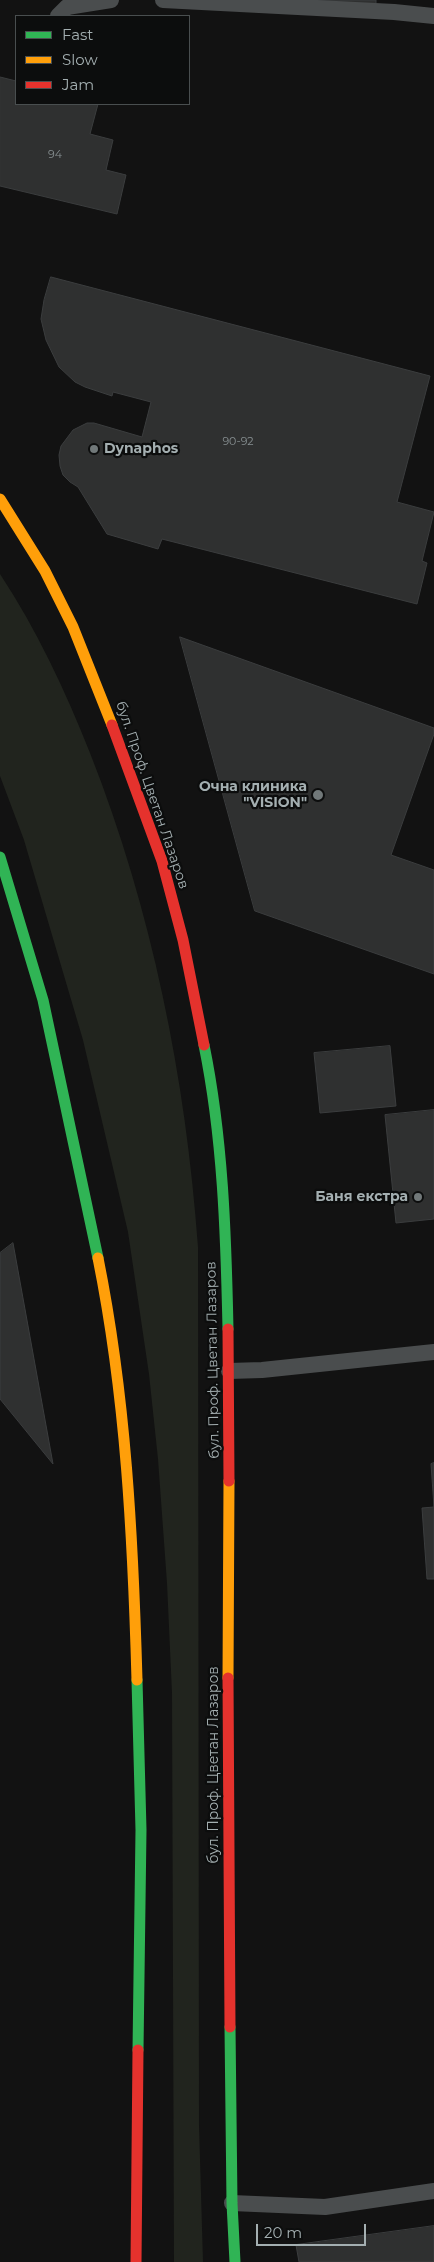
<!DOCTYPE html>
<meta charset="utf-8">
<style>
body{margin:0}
#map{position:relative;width:434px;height:2262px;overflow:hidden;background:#121212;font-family:Montserrat,sans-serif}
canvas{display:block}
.legend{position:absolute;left:15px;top:15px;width:175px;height:90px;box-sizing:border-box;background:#0c0d0d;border:1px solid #494e4f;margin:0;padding:6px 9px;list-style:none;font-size:15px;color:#a4afb1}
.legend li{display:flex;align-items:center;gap:10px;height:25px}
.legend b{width:25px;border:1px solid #494e4f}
.scale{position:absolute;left:256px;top:2224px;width:110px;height:22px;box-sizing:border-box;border:2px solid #a4afb1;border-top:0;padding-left:6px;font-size:15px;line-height:18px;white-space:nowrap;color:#a4afb1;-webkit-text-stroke:4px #0c0d0d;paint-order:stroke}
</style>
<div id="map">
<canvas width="434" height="2262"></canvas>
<ul class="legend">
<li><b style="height:6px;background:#30b455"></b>Fast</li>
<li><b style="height:6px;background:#ff9f0a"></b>Slow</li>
<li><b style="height:6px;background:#e5322d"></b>Jam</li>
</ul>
<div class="scale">20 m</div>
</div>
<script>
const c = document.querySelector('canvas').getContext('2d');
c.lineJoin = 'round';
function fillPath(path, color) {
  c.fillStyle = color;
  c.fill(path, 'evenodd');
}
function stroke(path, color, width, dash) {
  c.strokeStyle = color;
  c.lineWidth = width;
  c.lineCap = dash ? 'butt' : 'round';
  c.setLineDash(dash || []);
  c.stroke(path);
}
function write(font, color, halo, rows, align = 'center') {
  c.font = font + ' Montserrat,sans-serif';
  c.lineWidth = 4.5;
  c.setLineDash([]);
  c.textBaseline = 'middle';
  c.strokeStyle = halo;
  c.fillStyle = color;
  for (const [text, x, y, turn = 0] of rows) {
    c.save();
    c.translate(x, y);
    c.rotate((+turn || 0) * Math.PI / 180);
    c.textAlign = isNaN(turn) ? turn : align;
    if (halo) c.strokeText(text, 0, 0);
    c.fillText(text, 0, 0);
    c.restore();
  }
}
const green = new Path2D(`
 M0,574c37,56 65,116 90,179 62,157 96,326 108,494l1,878 4,137h-29l-2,-569 -5,-110 -9,-124 -9,-85 -21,-142 -45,-192 -59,-200 -24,-64z`);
const building = new Path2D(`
 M254,0h122v6z
 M0,77l16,4v23h82l-8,30 23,6 -7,30 20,5 -9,39 -117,-28z
 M51,277l379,99 -33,126 37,10 -12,49 5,2 -10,41 -255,-65 -4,10 -51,-15 -29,-47 -8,-5 -7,-7 -3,-9 -1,-11 2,-9 12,-16 14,-7h7l48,14 9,-35 -38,-10 -1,4 -27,-9 -10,-5 -16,-15 -13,-27 -5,-21 3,-19z
 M180,637l254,91v6l-43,121 43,15v104l-179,-63z
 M390,1046l6,60 -76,7 -6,-60z
 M434,1110v109l-38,4 -11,-108z
 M13,1243l40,221 -53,-65v-146z
 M434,1463v116h-7l-5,-71 12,-1 -3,-43z
 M434,2226v36h-135l-3,-17z`);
const lane = new Path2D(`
 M163,0l231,12 40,4
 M58,16l9,-9 44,-7
 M229,1371l33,-1 172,-18
 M232,2203l93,4 109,-16`);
const fast = new Path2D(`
 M0,857l43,143 55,258
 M204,1045c19,93 22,189 24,284
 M137,1680l4,150 -3,220
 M230,2027l2,176 3,59`);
const slow = new Path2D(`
 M0,499l45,72 28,56 39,98
 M98,1258c28,139 35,280 39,422
 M228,1678l1,-197`);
const jam = new Path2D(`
 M112,725l50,136 21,79 21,105
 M228,1329l1,152
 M228,1678l2,349
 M136,2262l2,-212`);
const markers = [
 [94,449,5,"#717879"],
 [318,795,6,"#717879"],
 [418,1197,5,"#717879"]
];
const numberNames = [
 ["94",55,155],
 ["90-92",238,442]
];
const poiNames = [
 ["Dynaphos",104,449,"left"],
 ["Очна клиника",307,787],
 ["\"VISION\"",307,803],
 ["Баня екстра",408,1197]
];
const streetNames = [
 ["бул. Проф. Цветан Лазаров",152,795,71],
 ["бул. Проф. Цветан Лазаров",213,1360,-91],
 ["бул. Проф. Цветан Лазаров",214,1765,-90]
];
fillPath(green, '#21241e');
fillPath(building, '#2f3030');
stroke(building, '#3b3d3e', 1);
stroke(lane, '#4a4d4e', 16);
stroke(fast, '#30b455', 11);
stroke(slow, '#ff9f0a', 11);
stroke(jam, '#e5322d', 11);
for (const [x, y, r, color] of markers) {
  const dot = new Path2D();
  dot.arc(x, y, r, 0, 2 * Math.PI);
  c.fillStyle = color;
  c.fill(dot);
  stroke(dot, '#0c0d0d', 2);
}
write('11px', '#878f91', null, numberNames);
write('bold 14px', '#a4afb1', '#0c0d0d', poiNames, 'right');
write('14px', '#a4afb1', '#0c0d0d', streetNames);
</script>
